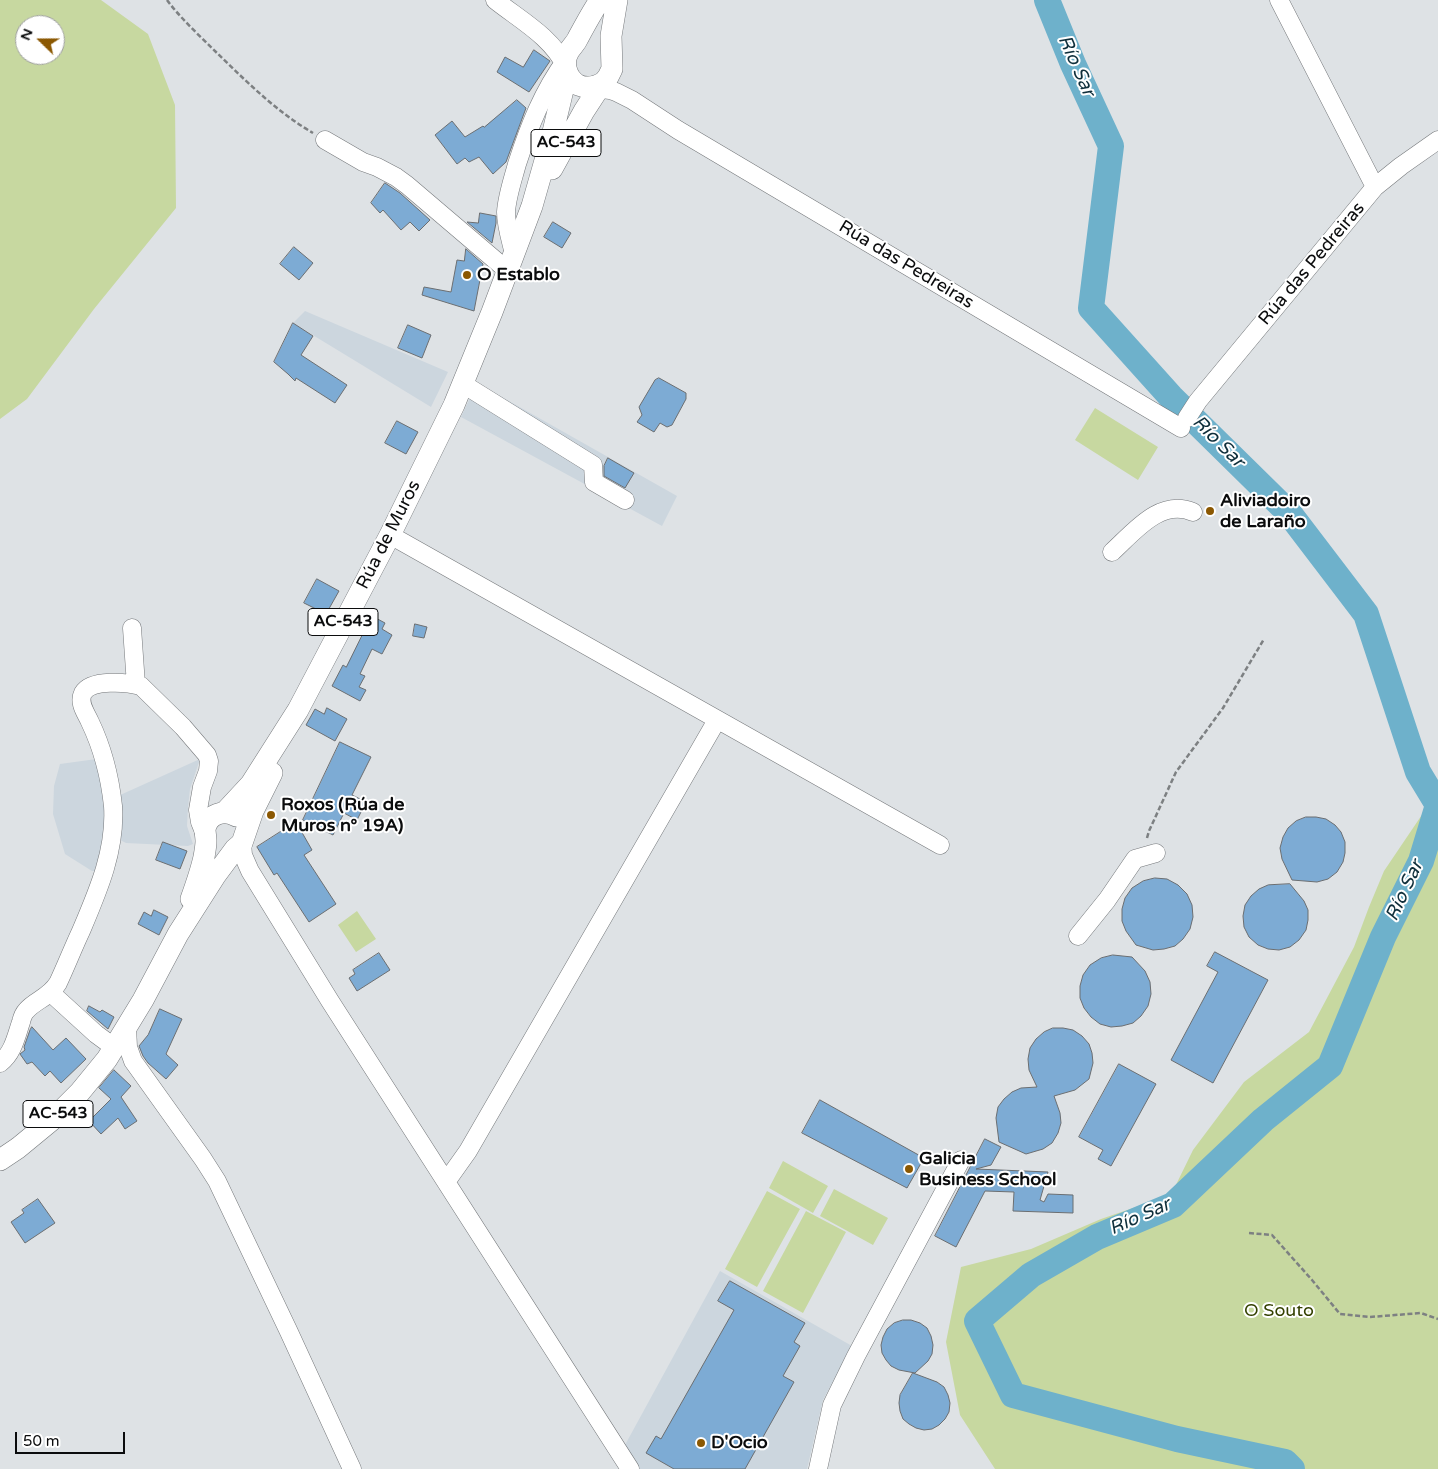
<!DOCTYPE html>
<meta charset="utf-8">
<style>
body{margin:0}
#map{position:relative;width:1438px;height:1469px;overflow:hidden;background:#dee2e5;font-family:"Varela Round",sans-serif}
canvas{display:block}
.north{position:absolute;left:15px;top:15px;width:50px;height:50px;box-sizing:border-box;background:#fff;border:1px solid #9d9e9e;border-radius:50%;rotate:292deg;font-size:14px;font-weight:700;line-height:20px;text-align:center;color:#0b0c0d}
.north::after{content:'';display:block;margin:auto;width:18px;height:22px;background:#8b5802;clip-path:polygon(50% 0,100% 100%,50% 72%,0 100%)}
.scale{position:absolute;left:15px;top:1432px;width:110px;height:22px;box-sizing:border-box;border:2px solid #0b0c0d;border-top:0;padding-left:6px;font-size:15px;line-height:18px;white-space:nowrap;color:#0b0c0d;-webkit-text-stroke:4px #fff;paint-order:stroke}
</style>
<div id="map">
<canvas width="1438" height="1469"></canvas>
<div class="north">N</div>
<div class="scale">50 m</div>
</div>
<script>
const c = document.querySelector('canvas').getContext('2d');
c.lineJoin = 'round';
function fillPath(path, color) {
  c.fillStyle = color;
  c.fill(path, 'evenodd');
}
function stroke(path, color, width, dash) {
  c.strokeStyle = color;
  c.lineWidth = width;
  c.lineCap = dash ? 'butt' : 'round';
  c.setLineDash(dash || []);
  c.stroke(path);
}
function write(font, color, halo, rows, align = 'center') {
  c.font = font + ' "Varela Round",sans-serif';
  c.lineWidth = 4;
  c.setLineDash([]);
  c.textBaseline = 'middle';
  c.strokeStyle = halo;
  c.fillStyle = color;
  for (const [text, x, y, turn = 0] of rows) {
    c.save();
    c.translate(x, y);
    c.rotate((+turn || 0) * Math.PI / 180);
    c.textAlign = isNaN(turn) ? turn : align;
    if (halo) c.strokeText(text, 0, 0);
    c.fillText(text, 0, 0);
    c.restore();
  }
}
const built = new Path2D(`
 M305,311l143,61 -17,35 -138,-84z
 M477,383l200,113 -15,30 -201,-109z
 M111,757l7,39 82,-37 -10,30 -2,18 -1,19 6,18 -5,2 -62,-3 -8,-4 -9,32h-17l-27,-17 -12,-40 1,-28 6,-22z
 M720,1271l132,75 -29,54 -16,69h-167l-15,-24z`);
const green = new Path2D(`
 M0,0h101l47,34 27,71 1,103 -82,101 -67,90 -27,20zM25,25h30v30h-30z
 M1095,408l63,39 -20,33 -63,-40z
 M1438,791v678h-443l-35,-54 -14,-73 15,-75 70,-18 70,-30 70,-24 22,-45 51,-68 65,-50 45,-85 15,-40 15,-36z
 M357,911l19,28 -20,13 -18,-27z
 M783,1161l45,25 -15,27 -44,-25z
 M834,1189l54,29 -15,27 -53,-29z
 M767,1191l33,18 -43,78 -32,-18z
 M806,1211l40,21 -43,81 -40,-22z`);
const river = new Path2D(`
 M1047,0l26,64 38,82 -20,162 80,89 118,116 77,101 52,158 20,33 -17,56 -38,76 -53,129 -67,54 -90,85 -76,32 -66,38 -54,46 36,74 164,44 108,23 7,7`);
const building = new Path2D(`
 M534,50l16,11 -21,31 -32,-20 8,-15 18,10z
 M517,100l9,8 -20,54 -13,12 -14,-17 -10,5 -4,-4 -8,6 -22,-29 17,-14 13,16 18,-11 1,1z
 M385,183l15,10 30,27 -11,11 -9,-9 -9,8 -18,-20 -3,3 -9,-10z
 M480,213l16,3v7l-4,20 -25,-21 11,1z
 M553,222l18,11 -9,15 -18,-11z
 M294,247l19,16 -14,17 -19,-16z
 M466,249l17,15 -9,47 -52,-16 2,-8 27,5 6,-32 7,1z
 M293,323l20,13 -12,19 46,30 -12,18 -39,-25 -1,3 -7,-7 -14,-12z
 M408,325l23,10 -9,23 -24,-10z
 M659,378l27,15v6l-14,26 -5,2 -7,-4 -6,9 -17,-10 5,-7 -3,-8 16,-27z
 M397,421l21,11 -12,22 -21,-11z
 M608,458l26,15 -9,15 -21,-12v-10z
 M317,579l22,12 -13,23 -22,-11z
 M372,616l13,7 -3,6 10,6 -10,19 -10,-5 -12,25 5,2 -6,11 7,3 -6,11 -28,-15 11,-21 3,2z
 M415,624l12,3 -3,11 -11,-2z
 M327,708l20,11 -12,22 -29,-16 9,-16 9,5z
 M340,742l31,15 -19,38 14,7 -9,18 -13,-7 -11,22 -30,-15z
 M1306,817h10l10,2 9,6 6,7 4,10v11l-2,9 -6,10 -9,7 -11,3 -25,-2 -10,-21 -2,-11 3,-11 5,-9 8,-7z
 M296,822l16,28 -8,5 32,49 -27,18 -32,-49 -3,2 -17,-28z
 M163,842l24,9 -7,18 -24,-9z
 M1155,878l12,1 11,6 9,9 5,11 1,12 -3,12 -7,10 -8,7 -11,3 -11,1 -17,-5 -10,-14 -4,-10v-12l3,-11 7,-10 11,-7z
 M1290,884l14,17 4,9v10l-2,10 -7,10 -9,7 -11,3 -11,-1 -10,-4 -9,-8 -5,-10 -1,-11 2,-11 6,-9 8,-7 9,-4z
 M154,910l14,7 -9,18 -21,-11 6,-12 7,4z
 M1215,952l53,28 -55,103 -42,-23 47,-88 -11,-6z
 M379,953l11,17 -33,21 -8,-13 6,-4 -2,-4z
 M1113,955l19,2 13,14 5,11 1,12 -3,12 -7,10 -8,7 -11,3 -11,1 -11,-3 -9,-7 -7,-9 -4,-10v-12l3,-11 7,-10 11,-7z
 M89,1006l11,6 2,-2 12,7 -6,12 -21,-18z
 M160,1009l22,10 -16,35 12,11 -12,14 -18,-16 -5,-7 -4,-10 9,-11z
 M32,1027l21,23 13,-12 20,21 -25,24 -11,-12 -5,5 -13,-14 -5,2 -7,-10 5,-4 -1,-3 6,-17z
 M1053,1028h10l10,2 9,6 7,8 3,9 1,10 -4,16 -14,11 -21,6 6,17 1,10 -3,10 -6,10 -9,6 -17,5 -27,-12 -3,-24 2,-11 6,-8 8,-7 9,-4 16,-1 -8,-17 -1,-11 2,-11 6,-9 8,-7z
 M1119,1064l37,20 -45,82 -13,-7 5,-9 -24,-13z
 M114,1070l17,16 -10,11 16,24 -12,8 -7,-11 -17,16 -12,-13 22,-22 -12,-11z
 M820,1100l104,58 -17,30 -105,-55z
 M985,1139l16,8 -10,18 -15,4 72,3 -8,28 4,2 4,-8 25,1v18l-60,-2 1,-19 -29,-1 -29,56 -21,-11z
 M38,1199l17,24 -30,20 -14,-21 13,-9 -2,-3z
 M730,1281l75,42 -11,19 6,4 -17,30 11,6 -49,87h-71l-28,-16 10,-17 5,3 73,-129 -16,-9z
 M903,1320h8l9,3 7,5 4,8 2,9 -1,9 -4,7 -13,12 -16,-3 -8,-4 -5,-6 -4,-7 -1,-8 2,-8 4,-8 7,-6z
 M913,1373l24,9 7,5 4,8 2,8 -1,9 -4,7 -6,6 -7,4 -8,1 -8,-2 -7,-4 -6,-5 -3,-8 -1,-8 1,-8z`);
const path = new Path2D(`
 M167,0c14,19 34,37 51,54 30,29 59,58 95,79
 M1147,838l2,-7 27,-59 47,-64 41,-69
 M1249,1233l23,2 40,45 28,34 30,3 51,-4 17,6`);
const minor = new Path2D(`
 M495,0c25,20 57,37 71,67
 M1279,0l96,187
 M588,87l22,3 6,2 16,8 46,30 503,298
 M325,140l38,22 14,5 19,10 11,8 101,86
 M514,254c-3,-13 -8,-28 -8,-42 1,-16 7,-33 11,-48 12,-37 26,-73 49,-104
 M463,384l130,81 1,17 31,18
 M1187,418l11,-17 177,-214 26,-21 37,-26
 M390,535l550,310
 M1112,552c22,-20 48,-54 81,-40
 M132,628l4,57
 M242,843l1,12 7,16 80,130 300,468
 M1078,936l29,-36 28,-41 21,-6
 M51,993l45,41 19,14
 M127,1027l1,20 5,14 70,98 14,22 72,151 63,137
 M0,1063c13,-10 16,-26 21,-41 1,-4 2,-8 5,-11 9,-11 23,-13 32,-28 8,-17 15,-35 23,-52 17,-40 35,-81 32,-125 -3,-28 -11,-59 -23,-84 -4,-9 -12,-19 -7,-29 8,-14 44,-11 58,-7l42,41 24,28 2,6 -1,10 -6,16 -4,23 2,12 6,15
 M446,1182l22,-31 249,-431
 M818,1469l14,-64 24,-49 105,-196`);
const major = new Path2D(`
 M600,0c-8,12 -15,25 -22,38 -2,5 -6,8 -9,13 -7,11 -3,27 9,34 9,4 18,2 26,-3
 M552,169l32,-58 15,-23 9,-11 4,-8 -1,-33 6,-36
 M225,812l26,-28 47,-74 92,-175 64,-130 38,-93 40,-106 20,-70 15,-63
 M191,899c5,-14 10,-28 13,-42 1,-6 2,-11 2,-16 0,-4 -1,-8 -1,-12 3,-15 19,-20 31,-13
 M0,1160l18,-12 34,-28 28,-28 27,-33 36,-59 35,-66 37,-58 20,-27 7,-6 11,-32 19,-38`);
const markers = [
 [467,275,5,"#8b5802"],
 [1210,511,5,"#8b5802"],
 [271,815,5,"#8b5802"],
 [909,1169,5,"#8b5802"],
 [701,1443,5,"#8b5802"]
];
const shields = [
 [566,143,70],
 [343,622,70],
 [58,1114,70]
];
const shieldNames = [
 ["AC-543",566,143],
 ["AC-543",343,622],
 ["AC-543",58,1114]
];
const streetNames = [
 ["Rúa das Pedreiras",1312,264,-50],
 ["Rúa das Pedreiras",906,265,31],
 ["Rúa de Muros",389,535,-63]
];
const poiNames = [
 ["O Establo",477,275],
 ["Aliviadoiro",1220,501],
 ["de Laraño",1220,522],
 ["Roxos (Rúa de",281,805],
 ["Muros n° 19A)",281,826],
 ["Galicia",919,1159],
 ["Business School",919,1180],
 ["D'Ocio",711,1443]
];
const parkNames = [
 ["O Souto",1279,1311]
];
const waterNames = [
 ["Río Sar",1076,66,66],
 ["Río Sar",1218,442,45],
 ["Río Sar",1405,891,-65],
 ["Río Sar",1140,1217,-24]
];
fillPath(built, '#ccd6de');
fillPath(green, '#c7d8a0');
stroke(river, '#6eb1cb', 26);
fillPath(building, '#7dabd4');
stroke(building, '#6b6e71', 1);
stroke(minor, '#75787b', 19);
stroke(major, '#75787b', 22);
stroke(path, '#7d8082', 2.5, [5, 2.5]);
stroke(minor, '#fff', 18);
stroke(major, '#fff', 21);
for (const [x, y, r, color] of markers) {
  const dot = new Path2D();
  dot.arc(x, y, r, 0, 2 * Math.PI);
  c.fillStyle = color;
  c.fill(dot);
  stroke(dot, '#fff', 2);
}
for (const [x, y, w] of shields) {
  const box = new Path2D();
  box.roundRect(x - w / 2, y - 13.5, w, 27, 4);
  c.fillStyle = '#fff';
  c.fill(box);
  stroke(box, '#0b0c0d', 1);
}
write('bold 16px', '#0b0c0d', null, shieldNames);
write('18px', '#0b0c0d', '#fff', streetNames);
write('bold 18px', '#0b0c0d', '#fff', poiNames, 'left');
write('18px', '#344100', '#fff', parkNames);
write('italic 19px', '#0f2f3b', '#fff', waterNames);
</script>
